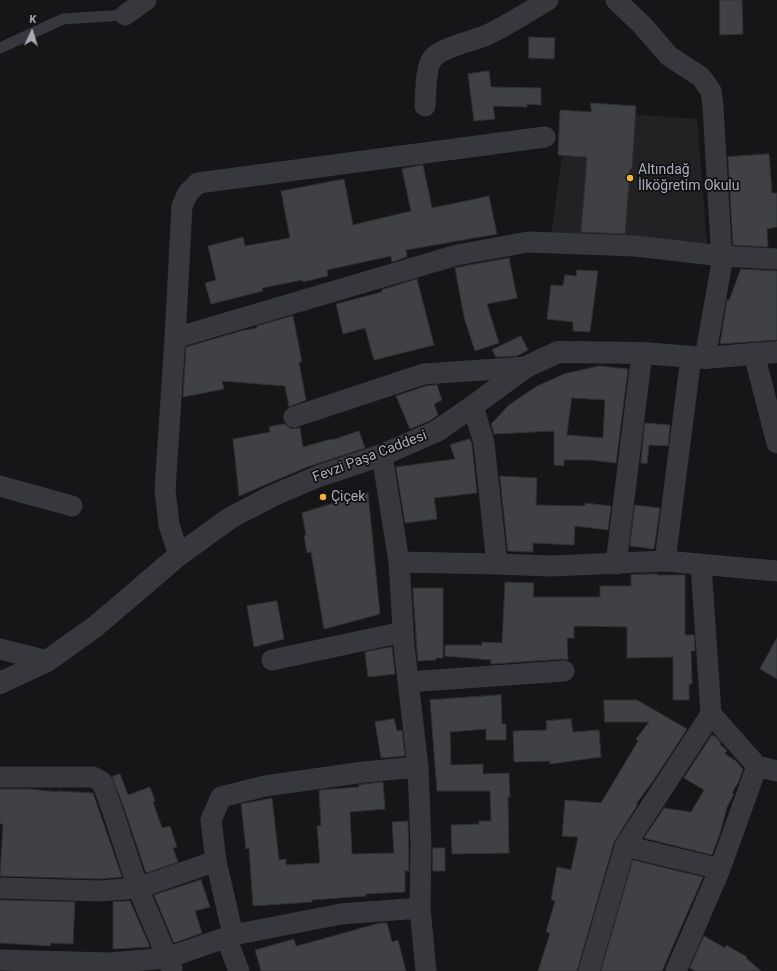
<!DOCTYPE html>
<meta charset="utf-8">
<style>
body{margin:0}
#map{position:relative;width:777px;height:971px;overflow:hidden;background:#161618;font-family:Roboto,sans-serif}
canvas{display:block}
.north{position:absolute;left:12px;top:12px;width:40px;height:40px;-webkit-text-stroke:3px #111113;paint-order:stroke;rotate:4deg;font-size:11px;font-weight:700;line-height:16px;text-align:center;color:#a8adb8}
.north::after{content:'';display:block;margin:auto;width:14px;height:18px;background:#a8adb8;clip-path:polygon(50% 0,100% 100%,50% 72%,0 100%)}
</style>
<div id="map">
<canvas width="777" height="971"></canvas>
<div class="north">K</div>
</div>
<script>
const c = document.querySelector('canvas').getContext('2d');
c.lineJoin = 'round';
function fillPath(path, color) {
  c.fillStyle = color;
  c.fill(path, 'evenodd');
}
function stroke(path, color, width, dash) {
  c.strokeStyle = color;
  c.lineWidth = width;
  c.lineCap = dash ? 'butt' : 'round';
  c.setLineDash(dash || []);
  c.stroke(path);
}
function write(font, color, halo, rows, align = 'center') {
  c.font = font + ' Roboto,sans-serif';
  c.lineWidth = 3.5;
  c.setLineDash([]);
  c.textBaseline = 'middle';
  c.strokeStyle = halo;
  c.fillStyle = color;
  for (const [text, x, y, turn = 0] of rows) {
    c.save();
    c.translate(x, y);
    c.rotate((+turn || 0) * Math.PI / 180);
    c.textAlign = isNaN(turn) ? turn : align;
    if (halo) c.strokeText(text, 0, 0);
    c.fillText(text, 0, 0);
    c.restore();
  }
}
const built = new Path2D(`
 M568,110l129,9 10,125 -156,-8z`);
const building = new Path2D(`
 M720,0h22l1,34 -23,1z
 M529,37l26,1 -1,21 -25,-1z
 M489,71l2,16 50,1v17l-14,-1v3l-34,-1 2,13 -21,2 -6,-47z
 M591,103l45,3 -4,63h-2l-5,65 -44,-2 6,-75 -29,-2 2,-45 31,2z
 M769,154l3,39h5v34l-10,2 1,18 -35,-2 -5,-88z
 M423,165l9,43 57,-12 8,38 -91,16 1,7 -15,5 -1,-6 -64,14 1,6 -25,6 -1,-2 -40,8 1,3 -52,13 -6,-21 11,-3 -8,-34 35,-9 2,9 45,-8 -9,-47 63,-12 9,46 58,-14 -9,-42z
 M509,258l8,40 -30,6 12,39 -24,8 -11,-34 -9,-49z
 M741,269l36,2v69l-57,4 7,-44h2z
 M577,270l21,1 -8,61 -17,-1v-9l-26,-3 4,-34 12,1 2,-11 11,1z
 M417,279l17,66 -60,15 -9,-32 -22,6 -7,-30 46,-12v-2z
 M293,316l9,46h-3l7,38 -17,7 -4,-21 -63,-5 2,8 -41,8 3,-50 55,-16 16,-3v-2z
 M521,336l7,14 -11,6 -21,1 -4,-7z
 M599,366l29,3 -12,94 -27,-3h-25v6l-10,-1v-34l-60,3 -3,-10 18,-19 28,-19 27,-12zM572,398l33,2 -2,38 -36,-3z
 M437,385l5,15 -8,4 4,11 -7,5 -21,9 -14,-33 30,-10z
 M645,423l25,2 -2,21 -19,-1 -2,19 -6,-1z
 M285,424l6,5 9,-1 3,19 29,-8v1l27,-9 6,17 -58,19 -68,29 -6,-57 37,-7 -1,-5z
 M470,439l2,6 5,48 -43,5 3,21 -32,4 -9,-56 59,-8 -5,-14z
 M500,476l37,2 -1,27 49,1v-3l26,3 -3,24 -33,-4 -1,19 -41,-2v9l-25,-1z
 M368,493l12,121 -56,15 -13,-77 -4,1 -3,-17 2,-1 -4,-22z
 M635,505l25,3 -6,41 -24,-3z
 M657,574v1h28v60h9l1,16h-4l1,33h-3v16h-16v-43l-46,1v-31l-53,-1v12h-7l1,22 -5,-1 -72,5v-4l-46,-4v-11h37v-3l20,1 3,-61 29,1 -1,14h67v-11h31v-11z
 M413,588h30v70h-7v2l-18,1z
 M277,601l7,38 -30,8 -7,-41z
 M777,638v41l-17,-10z
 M392,647l3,27 -27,3 -3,-25z
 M501,695l1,29h4v16h-20v-11l-36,3 1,33 32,-1v10l26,-1 1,24h-2l1,56 -57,1 -1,-29 28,-1v-3h12l-1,-30h-53l-7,-91z
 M604,700h33l50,29 -34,52 -17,23h2l-24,38 -37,129h-39l12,-38 -4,-1 9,-31 -4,-1 6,-33 14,3 7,-33 -16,-1 3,-36 36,3 37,-62 -2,-2 13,-17h-44z
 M394,719l3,12 5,-1 3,26 -24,2 -6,-36z
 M571,719l2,13 26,-2 2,27 -51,7v-3l-36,1 -1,-31 34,-1 -1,-9z
 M712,735l4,2 5,6 -1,2 7,5 -2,4 11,7 7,8 -4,12 -7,12 2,1 -7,13 -7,26 -8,22 -68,-17 20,-30 27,4 13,-22 -20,-12z
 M120,774l8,21 22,-8 5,14 -2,1 9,26 8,-2 7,21 -4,1 5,14 -32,11 -23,-68 -11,-28z
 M383,782l2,27 -35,3 2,42 42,-1 -2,-31 16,-1 1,50h-4v21l-39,2v2l-54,4v2l-59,4 -4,-58 -3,1 -5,-45 31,-6 7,62 7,-1v6l34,-2 -3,-37h4l-2,-36 40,-3v-2z
 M0,789h29l29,3v-1l35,2 29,84 -23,2 -99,-3 3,-52h-3z
 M433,848h12v23h-12z
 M633,860l70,17 -41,94h-61z
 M201,880l9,27 -15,4 7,22 -28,10 -20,-48z
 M0,900l75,2 -2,42 -22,-1 -1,3 -50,-3z
 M130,901l20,46 -37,2v-47z
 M380,923h7l5,19 6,-2 8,31h-145l-6,-21 39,-11 2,7z
 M704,936l21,12 1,-3 21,12 -1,1 15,13h-66l-5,-3z`);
const service = new Path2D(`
 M0,48l63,-29 62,-4`);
const minor = new Path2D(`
 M616,0l26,25 27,31 32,21 10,14 2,16 9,155 -17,96
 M125,15l21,-15
 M425,106c1,-13 0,-39 8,-48 9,-11 40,-17 54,-23 21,-10 41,-23 61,-35
 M545,137l-347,46 -10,10 -6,13 -7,132 282,-83 71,-13 107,4 87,10 55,3
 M175,338l-10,152 4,35 10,30
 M754,354l23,89
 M473,406l11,37 13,121
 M294,417l130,-43 102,-7
 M382,455l17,107 5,84 14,121 3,80 -1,61 6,63
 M0,486l72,20
 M665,561l26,-204
 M399,562l98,2 54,2 114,-5 112,10
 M616,564l26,-211
 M701,565l10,149 46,52 20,5
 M0,649l47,12
 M272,660l131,-28
 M408,682l156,-11
 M0,777h93l9,5 10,27 26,79 34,81
 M625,846l95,23
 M0,888l99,3 39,-3 78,-27
 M233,935l-17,-74 -5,-41 10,-23 44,-11 99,-14 54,-5
 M226,937l13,34
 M0,960l109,3 58,-5 66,-23 108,-21 79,-6
 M589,971l36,-125 86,-132
 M676,971l44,-102 37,-103`);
const tertiary = new Path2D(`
 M0,683l47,-22 49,-35 83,-71 51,-37 42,-22 47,-20 63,-21 55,-24 36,-25 53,-39 32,-15 84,1 63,5 72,-6`);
const markers = [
 [630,178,4,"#f2b134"],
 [323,497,4,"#f2b134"]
];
const poiNames = [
 ["Altındağ",638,170],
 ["İlköğretim Okulu",638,186],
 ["Çiçek",331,497]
];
const streetNames = [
 ["Fevzi Paşa Caddesi",370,457,-21]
];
fillPath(built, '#222225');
fillPath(building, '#404145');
stroke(building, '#303034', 1);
stroke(service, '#37383d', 11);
stroke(minor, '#37383d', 21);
stroke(tertiary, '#37383d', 22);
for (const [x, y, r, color] of markers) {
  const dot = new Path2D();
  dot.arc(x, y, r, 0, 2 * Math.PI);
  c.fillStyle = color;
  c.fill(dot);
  stroke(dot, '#111113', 1.5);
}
write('14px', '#a8adb8', '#111113', poiNames, 'left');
write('14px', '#a8adb8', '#111113', streetNames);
</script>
